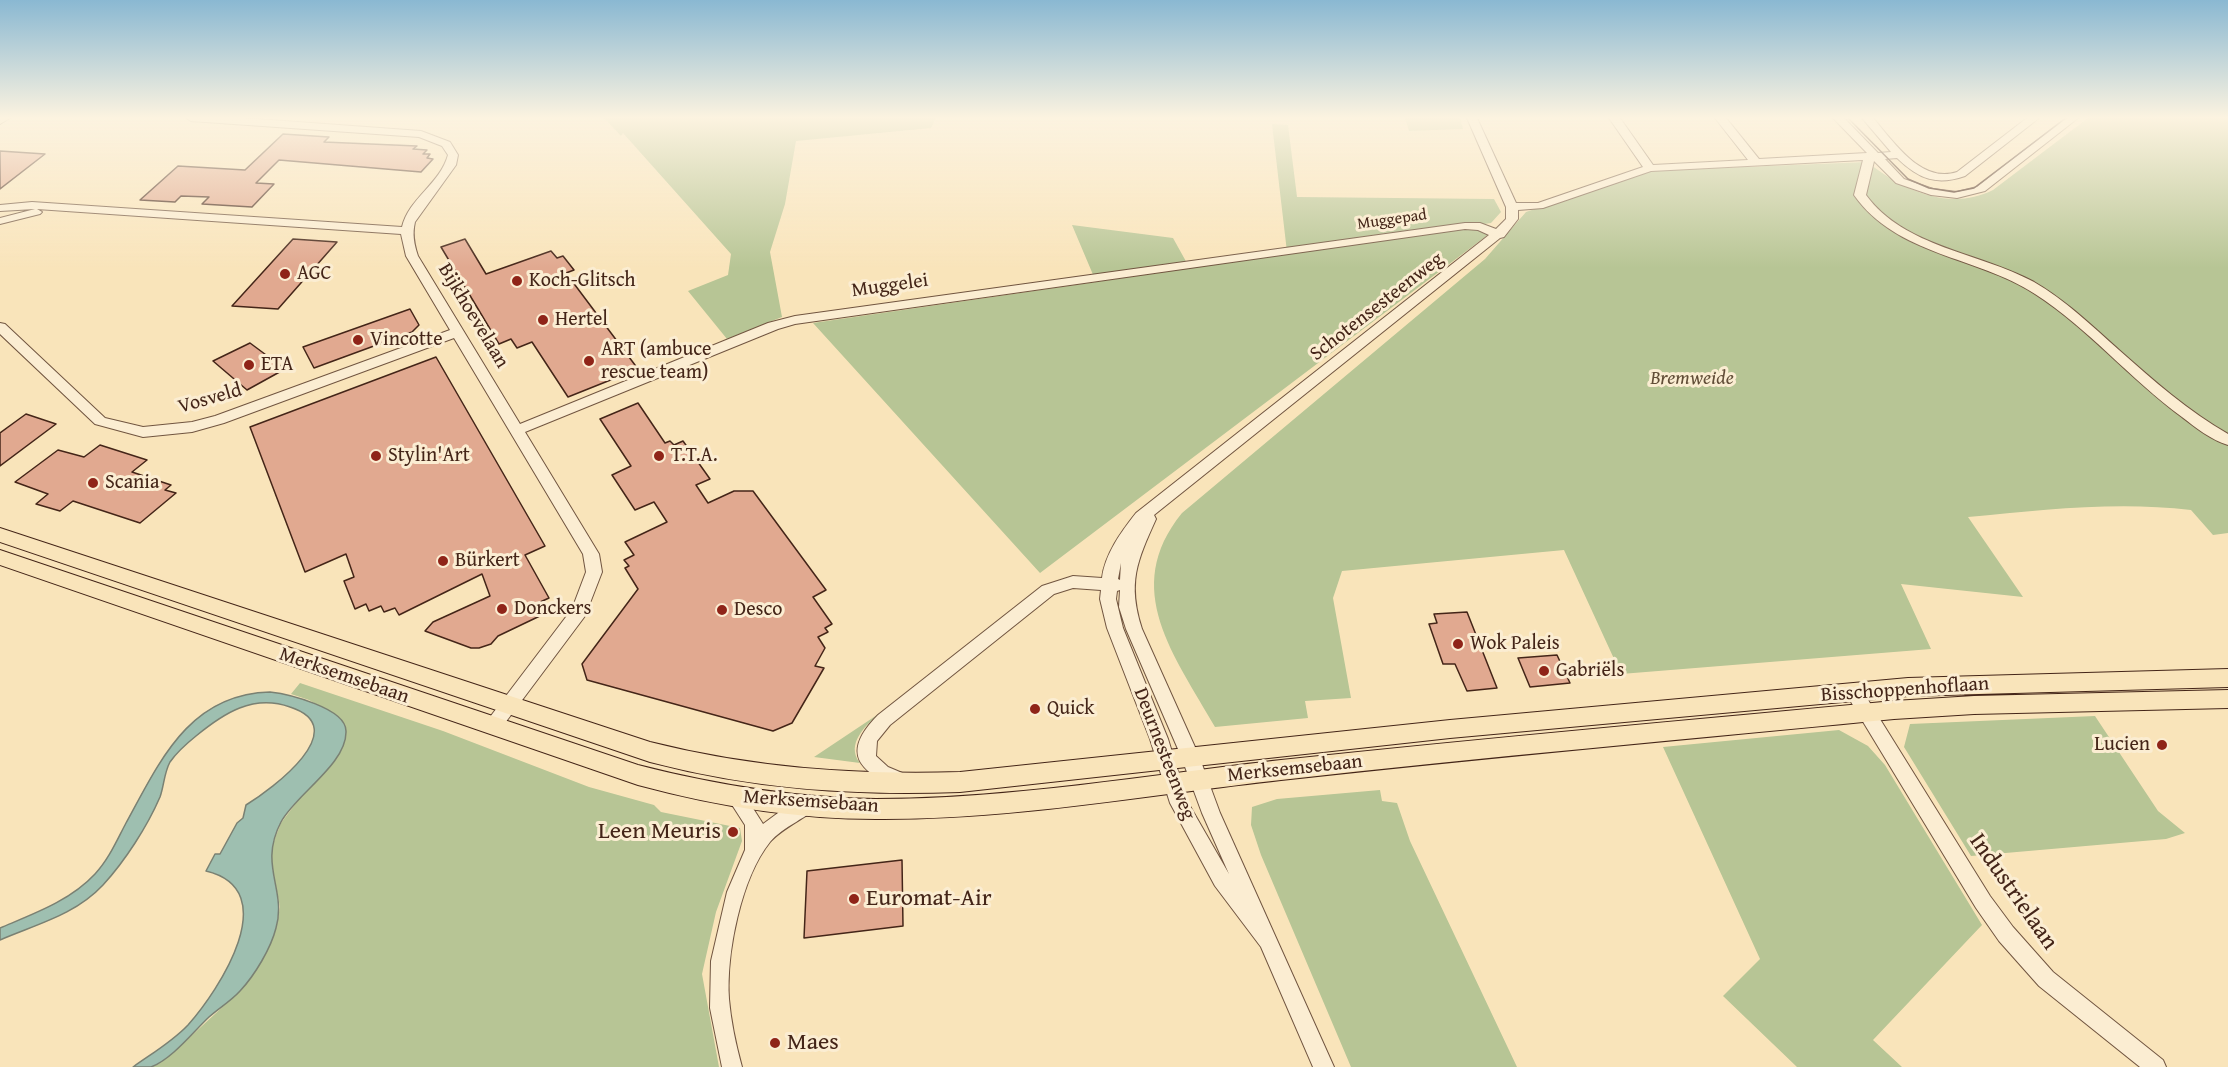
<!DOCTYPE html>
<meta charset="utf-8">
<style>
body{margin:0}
canvas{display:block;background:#f9e4ba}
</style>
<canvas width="2228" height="1067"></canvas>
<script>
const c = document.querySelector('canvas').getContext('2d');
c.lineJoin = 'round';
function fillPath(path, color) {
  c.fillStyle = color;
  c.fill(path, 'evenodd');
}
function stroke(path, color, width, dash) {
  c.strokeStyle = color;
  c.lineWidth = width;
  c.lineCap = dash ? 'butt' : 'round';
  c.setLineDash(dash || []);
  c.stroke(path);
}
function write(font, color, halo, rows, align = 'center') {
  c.font = font + ' "Gentium Book Plus",serif';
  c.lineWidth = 6;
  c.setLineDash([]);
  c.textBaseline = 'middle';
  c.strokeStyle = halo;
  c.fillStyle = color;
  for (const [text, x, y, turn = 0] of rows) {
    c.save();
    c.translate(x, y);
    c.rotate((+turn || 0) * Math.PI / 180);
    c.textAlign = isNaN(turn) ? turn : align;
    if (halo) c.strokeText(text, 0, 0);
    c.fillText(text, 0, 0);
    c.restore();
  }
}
const green = new Path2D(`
 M604,118h332l-5,10 -135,13 -11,63 -15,48 12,65 -55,22 -39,-48 40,-16 3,-21 -108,-121 -2,3z
 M1405,118h55l3,11 -54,2z
 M2088,118h140v415l-15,2 -22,-25c-75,-9 -148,0 -223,7l55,80 -122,-13 30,65 -310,25 -57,-124 -222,21 -9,27 18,100 -46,3 3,17 -93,9c-40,-71 -95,-138 -33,-214l303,-254 41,-47 117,-41 224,-9c36,28 82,50 126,28z
 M1272,124l16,1 9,72 197,2 7,13 -10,11 -204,29z
 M1072,225l101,13 15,27 -94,12z
 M1468,228l9,1 12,5 -449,339 -227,-250z
 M300,683l143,48 146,56 65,18 7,7 79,16 2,13 -26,71 -14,62 17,93h-569l27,-18 65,-60 23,-37 11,-23 4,-22 -10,-51 4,-15 7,-18 21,-28 39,-76 -32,-19 -18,-6z
 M880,713c-14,12 -35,31 -20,50l-46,-6z
 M2095,716l63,95 27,22 -19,6 -195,17 -67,-109 6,-23z
 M1839,730l29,16 17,19 97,160 -109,115 29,27h-105l-74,-71 37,-37 -97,-212z
 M1380,790l2,11 15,2 13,38 107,226h-166l-90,-212 -10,-30 1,-18 25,-8z`);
const water = new Path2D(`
 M270,692c18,2 76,16 76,39 1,33 -50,63 -65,91 -23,44 6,67 -5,106 -5,20 -21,47 -36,63 -9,10 -21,17 -31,26 -16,15 -37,42 -58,50 -5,0 -13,0 -18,0 18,-13 39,-25 55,-42 31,-35 97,-135 18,-154l9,-17h5l17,-31 6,-5 3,-13c26,-16 109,-77 44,-98 -37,-13 -66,6 -94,29 -10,8 -19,16 -26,26 -6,11 -6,24 -10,35 -13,30 -35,64 -57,88 -28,30 -66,39 -103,55v-12c33,-14 70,-27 95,-54 14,-15 22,-34 31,-51 34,-62 63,-129 144,-131z`);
const building = new Path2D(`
 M283,134l46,3 -5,5 93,4 -4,3 14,1 -4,4h7l-3,4 6,1 -12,13 -142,-12 -23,23 18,1 -22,23 -50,-3 7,-7 -28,-1 -6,6 -35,-2 38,-34 67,4z
 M0,151l45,3 -45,35z
 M293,239l44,3 -59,67 -46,-3z
 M465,239l21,35 65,-23 6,7 6,-2 11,14 -8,3 72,96 -70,28 -36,-55 -15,6 -6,-9 -12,5 -58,-97z
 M410,309l9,16 -7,7 -98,36 -11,-21z
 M250,343l35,26 -38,21 -34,-29z
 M436,357l109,189 -20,9 24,43 -11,5 6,11 -46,22 -7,8 -12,4h-8l-46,-17 8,-9 57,-26 -8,-22 -83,41 -4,-7 -11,4 -3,-6 -12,5 -3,-7 -11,5 -11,-28 10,-4 -8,-23 -41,18 -55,-145z
 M638,403l27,40 5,-2 4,4 9,-4 27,38 -14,6 12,18 26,-12h19l73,99 -13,7 19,27 -7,4 3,4 -10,5 7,11 -10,18 9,2 -32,55 -19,8 -186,-51 -5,-16 56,-75 -13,-21 4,-2 -5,-6 10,-5 -9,-13 42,-20 -13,-20 -19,8 -23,-35 19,-9 -31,-47z
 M26,414l30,10 -56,42v-33z
 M100,445l47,15 -15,12 39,13 -6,5 11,3 -36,30 -67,-22 -13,10 -24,-7 12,-10 -33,-12 43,-32 26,7z
 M1467,612l30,76 -30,3 -12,-27h-12l-14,-40 8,-1 -3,-9z
 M1557,655l13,28 -40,4 -12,-29z
 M902,860l1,66 -99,12 3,-67z`);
const minor = new Path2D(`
 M186,118h57l178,13 29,11 8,13 -2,10 -41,57c-3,12 -1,22 3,34l102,168 248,-101 27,-7 670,-93h15l16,6 10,-10v-12l-39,-89h10l39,85h22l105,-36 -34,-49h11l33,47 95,-5 -33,-42h11l33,41 108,-6 -34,-35h11l34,35 13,-1 -29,-34h11c21,24 48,66 84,54l70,-54h12l-74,58c-29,10 -46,3 -68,-18l-12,1 19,20 29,10 24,3 20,-5 89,-69h12l-93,73 -28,7 -26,-3 -35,-12 -22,-22 -8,34c39,53 113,57 168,87 31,18 58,44 85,68 35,31 69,61 109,84v11c-17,-5 -33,-18 -46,-28 -52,-38 -94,-89 -147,-123 -58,-38 -138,-38 -181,-99l9,-35 -212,11 -108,37 -25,2v9l-14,18 -4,1 -346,277 2,4c-19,42 -29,64 -14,110l57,127 21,57 114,254h-21l-52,-120 -46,-61 -45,-83 -20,-64 -43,-111 -7,-29 1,-9 -28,-2 -19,6 -164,131 -13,16 -1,15 12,11 19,8 3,5 -3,5 -6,3c-42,-15 -61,-35 -23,-73l164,-129 31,-10 29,2c3,-24 19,-46 34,-65l353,-278 -11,-5 -13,-1 -670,95 -17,5 -253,103 74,122 3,18 -17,44 -86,115 -6,2 -6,-2 -3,-5 3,-5 85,-112 14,-37 -3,-18 -129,-216 -230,85 -32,9 -49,5 -48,-13 -95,-90v-11l5,1 100,94 38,9 49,-5 23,-6 235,-86 -44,-74 -5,-22 -364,-25 5,3 -2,2 -40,10v-6l35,-9 -35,2v-6l32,-3 370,25c7,-29 38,-43 46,-72l-6,-9 -23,-9 -228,-16zM1121,563l-1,17 -2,-1zM1120,590l-1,17 7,22 55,127 21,57 27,61 -42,-73 -19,-62 -45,-111 -7,-29 1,-8z
 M1854,685l6,2 130,209 23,31 40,45 110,88 3,7h-26l-101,-81 -40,-45 -23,-33 -128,-211 -2,-5 2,-5z
 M736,789l6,2 21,33 19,-14 26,-11 6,2 3,6c-4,7 -36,21 -47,35 -29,36 -44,112 -41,157 2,23 7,46 13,68h-20l-12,-59 1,-47 16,-69 18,-42v-25l-18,-28 3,-6z`);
const major = new Path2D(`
 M0,118h10l-10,6z
 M0,528l650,214c103,26 204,33 310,30l490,-52 458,-42 320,-9v18l-320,9 -458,42 -490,54c-106,4 -207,-3 -310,-30l-650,-220z
 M0,550l638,215c78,20 157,33 238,34 136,0 270,-24 405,-39 204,-22 409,-40 613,-59l80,-5 254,-6v18l-254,6 -80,5c-204,20 -409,38 -613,61 -135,15 -269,40 -405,39 -81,0 -160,-13 -238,-34l-638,-220z`);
const tram = new Path2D(`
 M1848,118l60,61 21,9 25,4 20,-4 92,-70`);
const markers = [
 [285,274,6,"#8f2418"],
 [517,281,6,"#8f2418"],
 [543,320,6,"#8f2418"],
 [358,340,6,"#8f2418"],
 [589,361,6,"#8f2418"],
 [249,365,6,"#8f2418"],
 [376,456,6,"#8f2418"],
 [659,456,6,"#8f2418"],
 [93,483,6,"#8f2418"],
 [443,561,6,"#8f2418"],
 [502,609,6,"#8f2418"],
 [722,610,6,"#8f2418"],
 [1458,644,6,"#8f2418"],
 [1544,671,6,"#8f2418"],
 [1035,709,6,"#8f2418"],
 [2162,745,6,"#8f2418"],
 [733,832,6,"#8f2418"],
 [854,899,6,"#8f2418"],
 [775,1043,6,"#8f2418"]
];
const farStreetnames = [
 ["Muggepad",1392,220,-8]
];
const poiNames = [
 ["AGC",297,274],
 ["Koch-Glitsch",529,281],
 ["Hertel",555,320],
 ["Vincotte",370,340],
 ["ART (ambuce",601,350],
 ["rescue team)",601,373],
 ["ETA",261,365],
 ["Stylin'Art",388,456],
 ["T.T.A.",671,456],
 ["Scania",105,483],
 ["Bürkert",455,561],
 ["Donckers",514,609],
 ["Desco",734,610],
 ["Wok Paleis",1470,644],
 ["Gabriëls",1556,671],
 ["Quick",1047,709],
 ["Lucien",2150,745,"right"]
];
const streetNames = [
 ["Muggelei",890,286,-8],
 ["Schotensesteenweg",1377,307,-38],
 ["Bijkhoevelaan",473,316,59],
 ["Vosveld",210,399,-16],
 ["Merksemsebaan",344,676,19],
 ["Bisschoppenhoflaan",1905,690,-4],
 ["Deurnesteenweg",1164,754,69],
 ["Merksemsebaan",1295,769,-6],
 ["Merksemsebaan",811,802,4]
];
const parkNames = [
 ["Bremweide",1692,379]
];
const nearPoinames = [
 ["Leen Meuris",721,832,"right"],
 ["Euromat-Air",866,899],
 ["Maes",787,1043]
];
const nearStreetnames = [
 ["Industrielaan",2013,892,55]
];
fillPath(green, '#b7c595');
fillPath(water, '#9ebfb0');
stroke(water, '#7a8173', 1.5);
fillPath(building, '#e1a990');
stroke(building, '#442518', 1.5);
stroke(minor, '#715540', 2);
stroke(major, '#442518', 2);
fillPath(minor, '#fbedd2');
fillPath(major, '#f9e4ba');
stroke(tram, '#442518', 1.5);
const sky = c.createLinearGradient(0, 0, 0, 268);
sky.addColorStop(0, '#8ab8d2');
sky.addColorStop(0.44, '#fcf3e0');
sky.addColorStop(1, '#fcf3e000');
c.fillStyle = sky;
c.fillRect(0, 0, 2228, 268);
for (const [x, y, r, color] of markers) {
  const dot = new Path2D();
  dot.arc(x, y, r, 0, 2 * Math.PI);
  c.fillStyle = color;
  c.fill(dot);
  stroke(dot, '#fbedd2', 2);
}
write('16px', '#442518', '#fbedd2', farStreetnames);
write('20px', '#442518', '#fbedd2', poiNames, 'left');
write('20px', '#442518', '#fbedd2', streetNames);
write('italic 20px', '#614d37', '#fbedd2', parkNames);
write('24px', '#442518', '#fbedd2', nearPoinames, 'left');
write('24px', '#442518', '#fbedd2', nearStreetnames);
</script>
